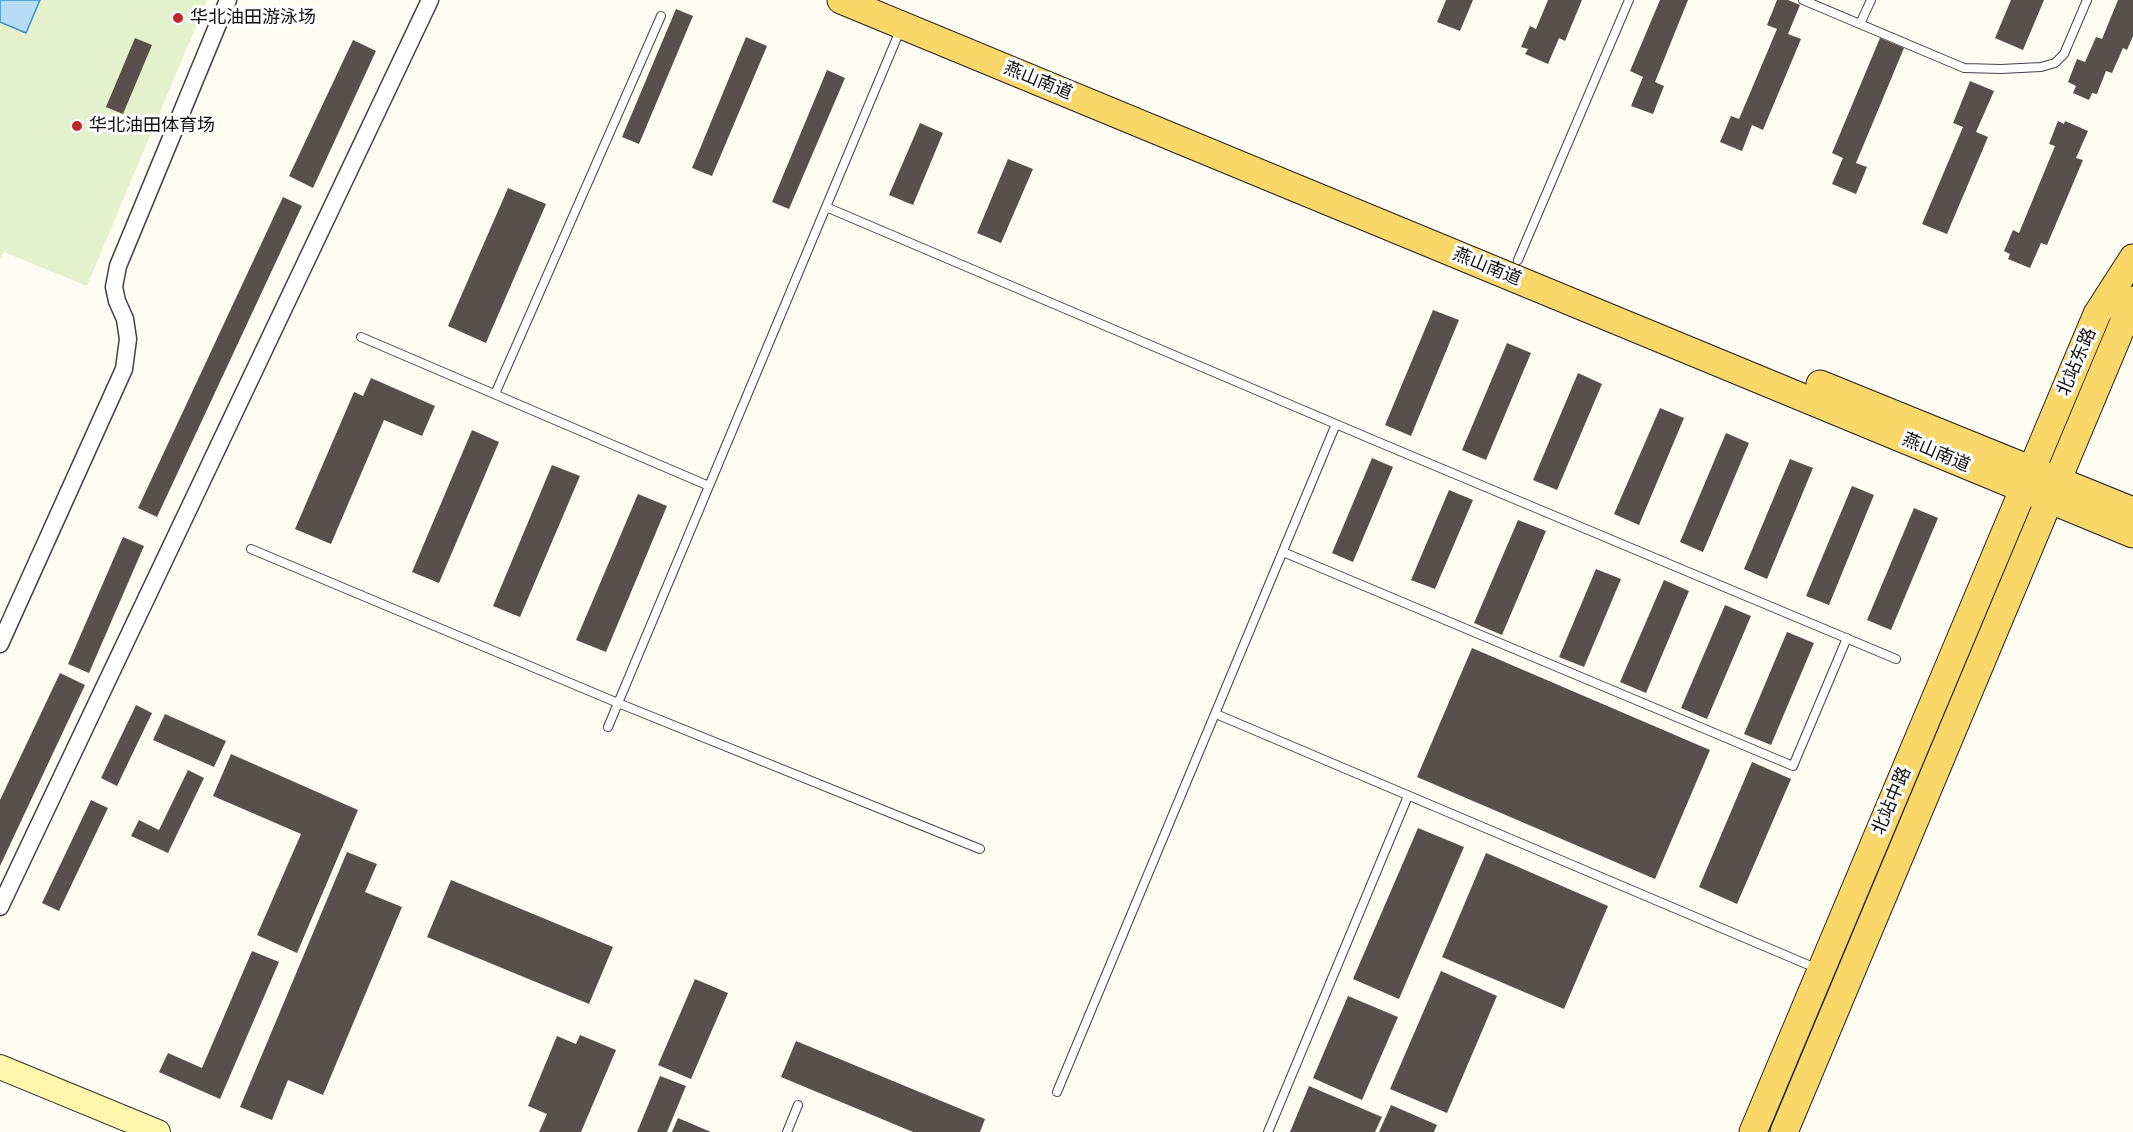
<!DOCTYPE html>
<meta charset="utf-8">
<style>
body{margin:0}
canvas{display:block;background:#fffcf1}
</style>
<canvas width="2133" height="1132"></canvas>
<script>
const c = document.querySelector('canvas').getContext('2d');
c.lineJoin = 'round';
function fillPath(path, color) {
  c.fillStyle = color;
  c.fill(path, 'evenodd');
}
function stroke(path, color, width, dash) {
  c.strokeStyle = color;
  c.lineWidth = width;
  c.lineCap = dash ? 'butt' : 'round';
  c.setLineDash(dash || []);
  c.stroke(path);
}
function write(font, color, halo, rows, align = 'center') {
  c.font = font + ' Bitter,"Noto Sans SC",serif';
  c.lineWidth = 6;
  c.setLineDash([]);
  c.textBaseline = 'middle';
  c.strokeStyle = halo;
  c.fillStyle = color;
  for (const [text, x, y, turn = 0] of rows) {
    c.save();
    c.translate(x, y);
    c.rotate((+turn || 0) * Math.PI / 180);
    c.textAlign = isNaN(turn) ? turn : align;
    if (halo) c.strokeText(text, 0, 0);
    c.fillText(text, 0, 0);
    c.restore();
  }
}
const pitch = new Path2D(`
 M0,0h207l-120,286 -83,-34 -4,8z`);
const water = new Path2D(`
 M0,0h40l-14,33 -26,-11z`);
const building = new Path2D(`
 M1446,0h27l-13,31 -23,-9z
 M1548,0h34l-17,41 -6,-3 -11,26 -23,-10 3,-5 -7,-2 9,-21 6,3z
 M1660,0h28l-33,82 9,4 -11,28 -22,-8 12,-29 -13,-6z
 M1777,0h11l12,5 -12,29 13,5 -38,91 -11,-5 -10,26 -22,-9 11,-26 8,3 38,-90 -10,-4z
 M2011,0h33l-21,50 -28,-12z
 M2118,0h15v36l-6,14 -4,-2 -11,25 -6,-2 -9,23 -5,-1 -3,7 -16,-7 3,-7 -8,-4 9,-23 8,3 11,-25 6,2z
 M676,9l17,7 -54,128 -17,-7z
 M746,37l21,9 -55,130 -20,-8z
 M135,38l17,7 -29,69 -17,-7z
 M1880,38l24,10 -48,115 11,4 -11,27 -24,-10 11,-26 -11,-5z
 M353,40l23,11 -63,137 -24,-12z
 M827,70l18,8 -56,131 -17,-7z
 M1970,81l24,10 -18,41 12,5 -41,97 -25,-10 41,-97 -10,-4z
 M2058,121l6,3 1,-3 23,10 -12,27 7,2 -36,85 -6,-2 -11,25 -22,-9 2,-5 -6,-3 9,-21 6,3 36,-87 -6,-2z
 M920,123l23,10 -30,72 -24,-10z
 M1008,159l25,10 -32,74 -24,-10z
 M508,188l38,16 -60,139 -38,-17z
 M283,197l19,9 -145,311 -19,-9z
 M1433,310l26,10 -48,116 -26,-11z
 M1507,343l24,10 -45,107 -24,-10z
 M1578,373l24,11 -45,106 -24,-10z
 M371,378l64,28 -13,30 -38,-16 -53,124 -36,-15 59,-137 9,4z
 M1660,408l24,10 -45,107 -25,-11z
 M472,430l27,12 -60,141 -27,-11z
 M1726,433l23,10 -46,109 -23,-10z
 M1372,458l21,9 -40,95 -21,-9z
 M1790,459l23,9 -46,111 -23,-10z
 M552,465l28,11 -60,141 -27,-11z
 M1852,486l22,9 -45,110 -23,-9z
 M1449,490l24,10 -38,89 -24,-9z
 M638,494l29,12 -61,146 -30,-12z
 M1914,508l24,10 -47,112 -24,-10z
 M1518,520l28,11 -44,104 -28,-12z
 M123,537l21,9 -55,127 -21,-9z
 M1596,569l25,10 -37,88 -25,-10z
 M1664,580l25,11 -43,102 -26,-11z
 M1725,605l26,11 -44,103 -26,-11z
 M1787,632l27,11 -43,102 -27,-11z
 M1472,648l238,102 -55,129 -238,-102z
 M60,673l25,12 -85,181v-66z
 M136,705l16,8 -35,73 -16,-8z
 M165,714l61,27 -12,26 -61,-27z
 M231,754l127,56 -61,143 -40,-18 44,-101 -88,-38z
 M1752,762l39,17 -54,125 -38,-17z
 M188,770l16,8 -36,75 -37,-17 8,-16 20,10z
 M91,800l17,8 -49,103 -17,-8z
 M1418,828l46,19 -65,152 -46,-20z
 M347,852l30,12 -12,28 37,15 -79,188 -35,-15 -16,40 -32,-13z
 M1486,853l122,53 -44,103 -122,-52z
 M451,880l162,67 -24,57 -162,-67z
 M252,951l27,11 -59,137 -61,-27 9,-19 34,15z
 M1441,971l56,25 -50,117 -57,-24z
 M695,979l33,14 -37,86 -33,-14z
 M1348,996l50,21 -36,83 -49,-22z
 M580,1035l36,15 -35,82h-42l8,-18 -19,-8 29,-70 19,8z
 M796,1041l189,78 -5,13h-67l-132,-55z
 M660,1076l26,10 -19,46h-30z
 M1309,1086l73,31 -7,15h-85z
 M1391,1105l46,20 -3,7h-55z
 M678,1118l33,14h-39z`);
const lane = new Path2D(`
 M1803,0l161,68 37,1 40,-2 14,-4 9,-9 23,-54
 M1860,24l11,-24
 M826,207l545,232 525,220
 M1518,260l111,-260
 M361,337l348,149
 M495,394l166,-378
 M251,549l367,154 362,146
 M1283,552l510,214 54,-128
 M1216,714l602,255
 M608,727l293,-699
 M1057,1092l279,-668
 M787,1132l11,-27
 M1268,1132l140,-336`);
const street = new Path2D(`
 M0,644l124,-275 4,-30 -3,-20 -8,-18 -3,-14 4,-21 110,-266
 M0,907l430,-907`);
const secondary = new Path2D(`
 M0,1067l158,65`);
const primary = new Path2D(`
 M841,0l1292,534
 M1820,384l313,127
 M1753,1132l344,-818 36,-56
 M1784,1132l349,-832`);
const markers = [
 [178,18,6,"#c1262b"],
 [77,126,6,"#c1262b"]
];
const poiNames = [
 ["华北油田游泳场",190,18],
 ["华北油田体育场",89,126]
];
const streetNames = [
 ["燕山南道",1038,81,22],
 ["燕山南道",1487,267,22],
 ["北站东路",2077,362,-67],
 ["燕山南道",1936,453,23],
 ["北站中路",1892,801,-67]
];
fillPath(pitch, '#e4f1cc');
fillPath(water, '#b6ddf6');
stroke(water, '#3c92ce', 1.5);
fillPath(building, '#58504b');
stroke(lane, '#424242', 10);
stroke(street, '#424242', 19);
stroke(secondary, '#313131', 26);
stroke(primary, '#202020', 29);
stroke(lane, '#fff', 8);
stroke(street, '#fff', 16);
stroke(secondary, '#fff7ac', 24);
stroke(primary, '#f9d768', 27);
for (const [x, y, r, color] of markers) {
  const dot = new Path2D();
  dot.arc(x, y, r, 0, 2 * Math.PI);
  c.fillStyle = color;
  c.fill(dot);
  stroke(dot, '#fff', 2);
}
write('18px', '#0f0f0f', '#fff', poiNames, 'left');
write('18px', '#0f0f0f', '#fff', streetNames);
</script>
